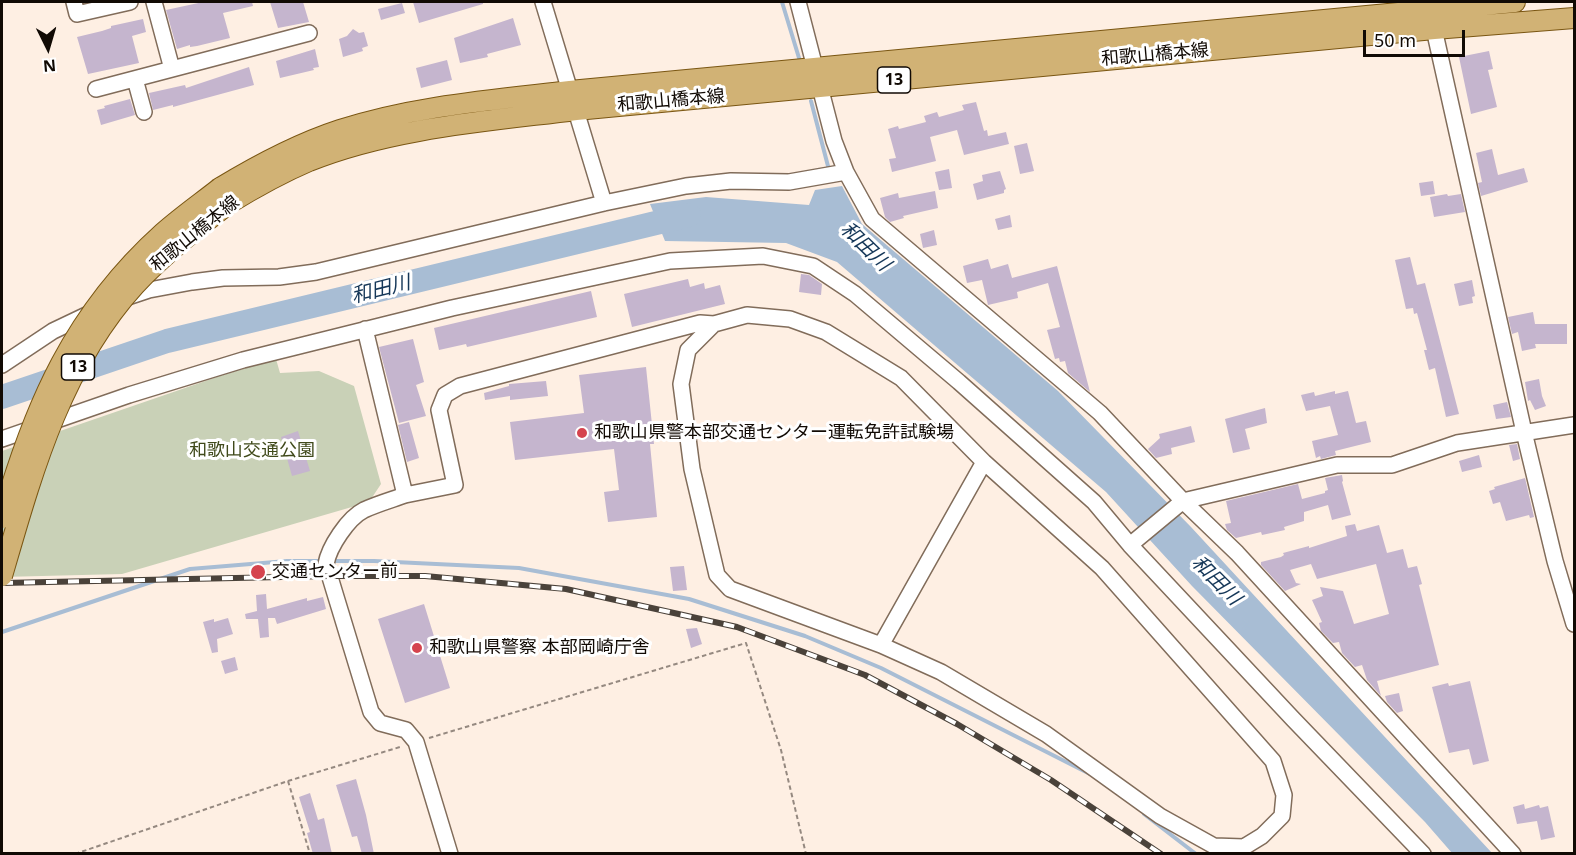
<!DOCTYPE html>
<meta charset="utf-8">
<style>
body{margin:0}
#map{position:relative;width:1576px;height:855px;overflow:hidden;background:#feefe3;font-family:"Noto Sans",sans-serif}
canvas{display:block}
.frame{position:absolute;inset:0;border:3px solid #110a04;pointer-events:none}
.north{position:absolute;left:18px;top:18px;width:60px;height:60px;-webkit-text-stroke:4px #fff;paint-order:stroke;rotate:175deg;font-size:16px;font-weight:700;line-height:24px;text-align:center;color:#110a04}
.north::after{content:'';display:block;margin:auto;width:21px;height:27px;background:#110a04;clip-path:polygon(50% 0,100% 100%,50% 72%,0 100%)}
.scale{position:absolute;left:1363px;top:30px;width:102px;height:27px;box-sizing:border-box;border:3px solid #110a04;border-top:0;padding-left:8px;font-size:18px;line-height:21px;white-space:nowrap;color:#110a04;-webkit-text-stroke:4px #fff;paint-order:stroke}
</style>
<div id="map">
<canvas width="1576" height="855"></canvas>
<div class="frame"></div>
<div class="north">N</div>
<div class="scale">50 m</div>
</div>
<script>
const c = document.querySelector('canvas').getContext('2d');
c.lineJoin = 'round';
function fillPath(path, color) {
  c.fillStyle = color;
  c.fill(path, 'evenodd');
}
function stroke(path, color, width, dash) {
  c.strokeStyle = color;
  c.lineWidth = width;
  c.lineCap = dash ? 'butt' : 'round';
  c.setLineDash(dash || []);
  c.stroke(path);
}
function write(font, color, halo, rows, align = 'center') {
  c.font = font + ' "Noto Sans","Noto Sans JP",sans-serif';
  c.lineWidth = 6;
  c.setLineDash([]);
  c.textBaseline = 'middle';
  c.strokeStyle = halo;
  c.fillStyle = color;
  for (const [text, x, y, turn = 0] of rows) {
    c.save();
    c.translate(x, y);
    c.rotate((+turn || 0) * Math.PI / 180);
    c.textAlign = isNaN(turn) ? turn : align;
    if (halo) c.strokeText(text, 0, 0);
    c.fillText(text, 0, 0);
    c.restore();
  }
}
const green = new Path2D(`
 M276,359l4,14 39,-2 35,15 27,98 -12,18 -247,72 -120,3v-126l215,-74z`);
const water = new Path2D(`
 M842,186l20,38 196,167 133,136 301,326h-40l-27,-31 -233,-236 -86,-94 -269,-230 -51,-19 -121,-2 -15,-37 56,-7 103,8 6,-15z`);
const stream = new Path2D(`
 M782,2l17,56
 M811,101l18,69
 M331,561h43l145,7 170,31 116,37 76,32 209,106
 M2,632l188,-63 97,-8h36
 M1144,814l52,40`);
const river = new Path2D(`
 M2,397l165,-56 522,-126`);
const building = new Path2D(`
 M203,2h49l1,4 -30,7 7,25 -33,8 -7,1v-2l-13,4 -11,-39z
 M270,2h33l6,20 -31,6z
 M413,2h70v2l-64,19z
 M402,3l3,10 -24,7 -3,-11z
 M513,18l8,27 -34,9 1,3 -28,6 -6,-25z
 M143,19l3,13 -14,4 7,27 -51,11 -11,-37 25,-6 9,-3v-2z
 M353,29l6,4 5,-1 4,14 -6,2 1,3 -20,6 -4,-18 8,-3z
 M315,49l4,18 -6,1 1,2 -34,8 -4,-17z
 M1489,51l4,18 -5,1 9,37 -26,7 -12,-57z
 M447,60l5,20 -31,8 -5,-20z
 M249,67l5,18 -81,22v-2l-20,5 -4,-17 36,-8 1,3z
 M130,99l5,16 -34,10 -4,-15 8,-2 -1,-2z
 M976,102l8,29 3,-1 1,6 18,-4 3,12 -45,11 -7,-25 -27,7 6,24 -44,11 -3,-13 7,-1 -8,-29 10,-3 1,3 27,-7 -2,-6 13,-4 2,5 25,-7 -2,-5z
 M1027,143l7,28 -14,3 -6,-28z
 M1492,149l6,26 26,-7 4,14 -47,14 -3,-13 4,-1 -6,-29z
 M949,169l3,19 -13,2 -4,-18z
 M1000,171l6,18 -2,1v3l-27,7 -4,-16 10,-3 -1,-6z
 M1433,181l2,13 -14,2 -2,-13z
 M935,191l3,17 -35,8 1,2 -14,4 -5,-5 -5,-19 18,-5 1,5z
 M1447,194l1,2 13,-2 4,18 -31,5 -4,-20z
 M1010,215l2,12 -14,3 -3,-11z
 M934,230l3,15 -14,3 -3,-14z
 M1410,257l7,28 8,-2 34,131 -13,3 -11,-49 -6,2 -5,-20h3l-10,-37 -3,1 -1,-6 -7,1 -11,-49z
 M988,259l3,10 17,-5 4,14 45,-12 33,126 -22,-19 -3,-12 -5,1 -1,-4 -4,1 -8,-29 13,-3 -12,-44 -31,9 1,6 -30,7 -6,-25 -15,3 -4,-17z
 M801,274l8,1 13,9 -1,11 -22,-3z
 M688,279l2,8 14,-4 1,6 15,-4 5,19 -93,23 -8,-33z
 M1472,280l3,16 -3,1 1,6 -14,3 -5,-22z
 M591,291l6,26 -130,30 -1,-3 -27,6 -5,-22z
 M1533,312l2,12h32v20h-32l1,4 -14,3 -4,-19 -6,2 -4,-17z
 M413,339l11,43 -8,3 10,31 -27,7 -20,-76z
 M646,367l8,77h-4l7,73 -49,5 -4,-30 15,-2 -5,-41 -99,11 -5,-38 74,-9 -5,-38z
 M1539,379l3,17 4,10 -11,4 -5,-10 -2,1 -3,-19z
 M546,381l2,15 -38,4v-4l-25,4 -1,-7 25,-7v-2z
 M1335,391v3l13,-3 8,32 10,-2 5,21 -36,9 1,4 -15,4 -1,-3 -4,2 -4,-17 26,-6 -8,-29 -24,5 -5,-16 13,-3 1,4z
 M1507,402l4,15 -15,2 -3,-14z
 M1265,408l2,15 -22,6 5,20 -17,4 -8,-34z
 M409,422l10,36 -12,4 -9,-37z
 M1191,426l4,16 -24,6 1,6 -16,4 -8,-9 12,-11 -1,-4z
 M298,431l12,40 -18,5 -11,-39z
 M1517,444l3,15 -7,2 -4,-16z
 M1479,455l3,12 -20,5 -3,-11z
 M1342,475l1,6 -1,1 9,33 -19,5 -4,-15 -24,7v9l-20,6 1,3 -23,5 -1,-3 -25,6 -9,-8 -2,-6 6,-1 -5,-22 72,-17 4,15 23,-6v-2l3,-1 -3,-12z
 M1525,478l9,39 -4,1 -1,-3 -23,6 -6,-19 -7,2 -4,-13 6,-2 -1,-2z
 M1355,524l2,7 22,-6 8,28 16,-4 5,19 9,-2 5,18 -3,1 20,80 -62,16 4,15 -14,-16 -5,-15 -7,2 -13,-14 -3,-11 -6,1 -12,-12 -2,-8 3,-1 -10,-22 11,-4 -3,-9 23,4 11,33 35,-10 -13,-50 -59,15 -6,-15 -21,6 6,13 5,1 -16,7 -24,-26v-3l20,-5 3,-2 -1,-2 26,-7v2l38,-12 -2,-10z
 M684,566l3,24 -14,1 -3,-24z
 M266,594l1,15 40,-11v3l16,-4 3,12 -49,15 -2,-6h-7l1,19 -9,1 -2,-19h-12l-1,-5 12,-3 -1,-16z
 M424,604l26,84 -45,15 -27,-84z
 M228,618l5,16 -16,5 1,13 -6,1 -9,-31 11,-3v3z
 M697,628l5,16 -11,4 -5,-19z
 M235,657l3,13 -13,4 -4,-13z
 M1470,681l19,80 -16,4 -4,-16 -20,4 -17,-66 16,-4 1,3z
 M1399,693l4,18 -6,2 -10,-11 -2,-6z
 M356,779l10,36 8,39h-12l-5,-18 -5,1 -16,-52z
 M310,793l8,27 6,-2 8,36h-19l-6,-21 3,-1 -11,-35z
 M1524,804l1,5 14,-4 1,3 8,-2 7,31 -14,3 -4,-19 -20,3 -4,-17z`);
const path = new Path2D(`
 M429,738l317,-95 35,107 25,104
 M288,781l22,73
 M75,854l213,-73 112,-34`);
const minor = new Path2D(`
 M74,2l3,12 53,-12
 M154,2l18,67
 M543,2l61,201
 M798,2l36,139 12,31 26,47 228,194 83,88 54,52 276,301
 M1434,29l90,403 31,129 19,63
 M135,79l9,33
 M96,89l213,-56
 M122,299l27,-9 43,-8 31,-4 56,-1 37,-5 288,-69 82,-17 45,-5 58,1 57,-10
 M747,315l43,4 36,13 75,46 83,84 118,106 171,193 11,34 -2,21 -20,20 -18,11 -30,-1 -54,-30 -114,-82 -105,-62 -60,-27 -151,-56 -13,-14 -25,-106 -11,-85 7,-34 26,-26z
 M365,329l40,166c-14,5 -28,9 -41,15 -16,8 -35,37 -38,54l45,148 9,11 26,7 10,12 34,112
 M2,365l51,-34 42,-20
 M2,439l127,-44 114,-35 209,-52 218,-47 93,-5 50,10 42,28 104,88 135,120 36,43 53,-44 154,-36h55l65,-22 117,-18
 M405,495l50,-10 -16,-75 6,-15 15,-9 240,-63 14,1
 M1130,545l163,174 130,135
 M881,645l103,-183`);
const major = new Path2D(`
 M220,188c38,-23 77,-44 120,-58 74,-24 153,-30 230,-39l945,-89
 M228,204c26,-16 53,-31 81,-43 82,-33 179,-40 267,-51l858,-81 140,-11`);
const rail = new Path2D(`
 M2,583l327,-7h96l141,13 171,38 128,48 92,49 94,56 110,74`);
const majorBridge = new Path2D(`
 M2,518c32,-112 72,-205 161,-285 18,-16 38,-30 57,-45
 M2,576c30,-103 59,-210 133,-291 28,-30 61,-56 93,-81`);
const markers = [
 [582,433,6,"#d5444e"],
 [258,572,8,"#d5444e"],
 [417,648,6,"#d5444e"]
];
const shields = [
 [894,80,33],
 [78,367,33]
];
const shieldNames = [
 ["13",894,80],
 ["13",78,367]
];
const streetNames = [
 ["和歌山橋本線",1155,55,-5],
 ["和歌山橋本線",671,101,-5],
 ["和歌山橋本線",195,234,-39]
];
const poiNames = [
 ["和歌山県警本部交通センター運転免許試験場",594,433],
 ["交通センター前",272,572],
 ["和歌山県警察 本部岡崎庁舎",429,648]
];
const parkNames = [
 ["和歌山交通公園",252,451]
];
const waterNames = [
 ["和田川",865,247,44],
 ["和田川",381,290,-14],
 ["和田川",1216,581,45]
];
fillPath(green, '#c9d1b7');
fillPath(water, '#a8bdd4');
stroke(stream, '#a8bdd4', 4);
stroke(river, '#a8bdd4', 24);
fillPath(building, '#c5b5ce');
stroke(minor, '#816c5a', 18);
stroke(major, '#7a5612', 22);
stroke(path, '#958980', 2, [4.5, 3]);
stroke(minor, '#fff', 15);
stroke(major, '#d1b275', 20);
stroke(rail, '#4a423a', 6);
stroke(rail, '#fff', 4, [11]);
stroke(majorBridge, '#7a5612', 22, []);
stroke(majorBridge, '#d1b275', 20);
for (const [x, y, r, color] of markers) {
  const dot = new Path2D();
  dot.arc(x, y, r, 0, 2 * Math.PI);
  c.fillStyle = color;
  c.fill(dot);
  stroke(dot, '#fff', 2);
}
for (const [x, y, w] of shields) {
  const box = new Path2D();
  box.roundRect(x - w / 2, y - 13, w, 26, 4.5);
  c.fillStyle = '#fff';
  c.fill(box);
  stroke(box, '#110a04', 1.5);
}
write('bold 16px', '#110a04', null, shieldNames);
write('18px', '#110a04', '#fff', streetNames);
write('18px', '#110a04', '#fff', poiNames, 'left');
write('18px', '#404a1b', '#fff', parkNames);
write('italic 20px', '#153758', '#fff', waterNames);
</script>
